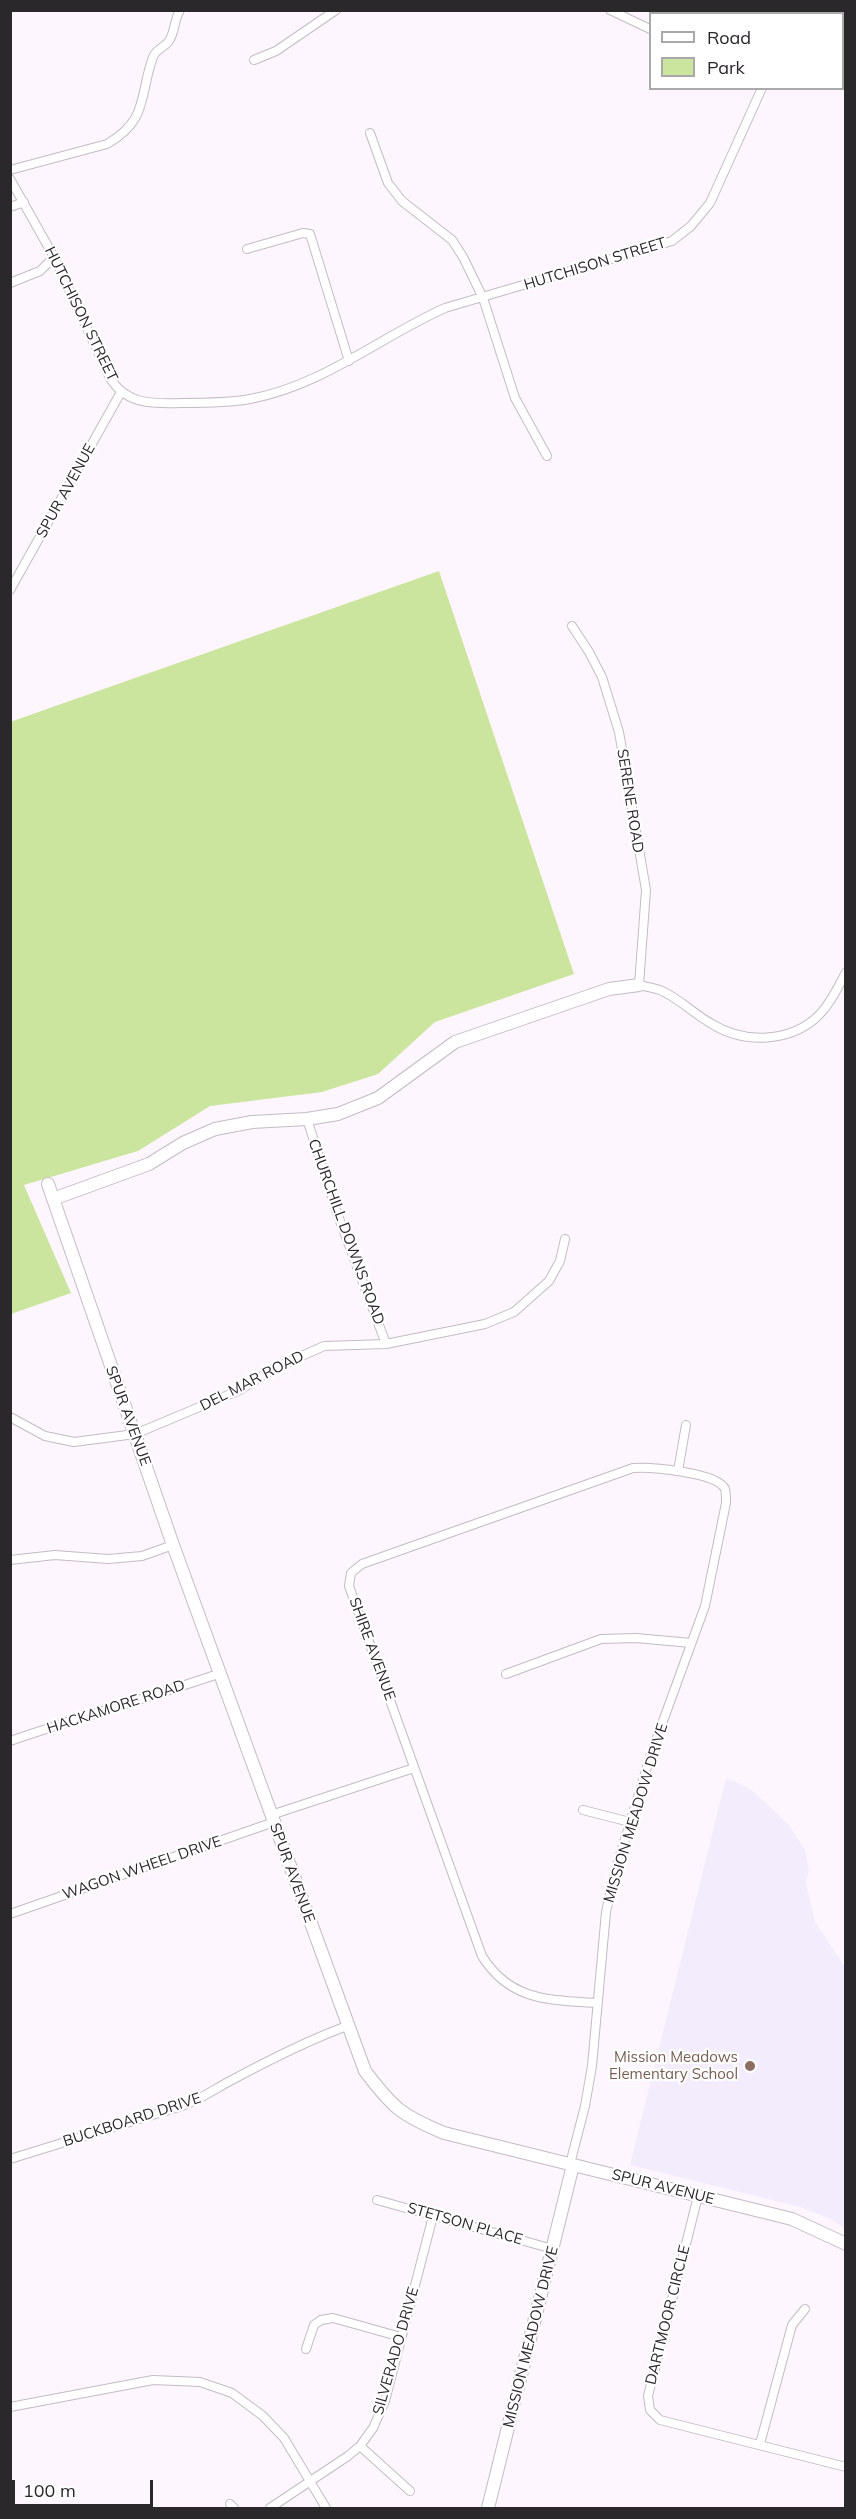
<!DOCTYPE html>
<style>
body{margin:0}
#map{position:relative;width:856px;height:2519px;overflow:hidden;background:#fef6fe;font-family:Mulish,sans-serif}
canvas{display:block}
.frame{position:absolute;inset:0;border:12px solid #2b282b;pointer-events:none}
.legend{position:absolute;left:649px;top:12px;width:195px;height:78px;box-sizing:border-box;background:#fff;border:2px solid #aaa9aa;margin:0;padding:8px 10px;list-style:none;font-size:18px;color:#2b282b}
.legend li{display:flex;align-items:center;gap:12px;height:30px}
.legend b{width:30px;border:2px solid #aaa9aa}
.scale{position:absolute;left:12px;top:2480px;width:141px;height:27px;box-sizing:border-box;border:3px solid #2b282b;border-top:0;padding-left:8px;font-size:18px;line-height:21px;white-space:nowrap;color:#2b282b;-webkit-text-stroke:4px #fff;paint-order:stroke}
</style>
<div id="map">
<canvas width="856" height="2519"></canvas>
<div class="frame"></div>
<ul class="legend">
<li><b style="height:8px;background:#fff"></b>Road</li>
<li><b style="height:16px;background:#cbe49e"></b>Park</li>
</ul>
<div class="scale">100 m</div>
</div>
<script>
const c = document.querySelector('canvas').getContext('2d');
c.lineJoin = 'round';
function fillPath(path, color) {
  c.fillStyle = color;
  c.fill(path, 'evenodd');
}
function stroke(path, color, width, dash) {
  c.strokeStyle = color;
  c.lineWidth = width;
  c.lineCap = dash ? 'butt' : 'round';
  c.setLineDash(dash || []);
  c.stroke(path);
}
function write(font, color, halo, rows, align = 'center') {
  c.font = font + ' Mulish,sans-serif';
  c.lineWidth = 4.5;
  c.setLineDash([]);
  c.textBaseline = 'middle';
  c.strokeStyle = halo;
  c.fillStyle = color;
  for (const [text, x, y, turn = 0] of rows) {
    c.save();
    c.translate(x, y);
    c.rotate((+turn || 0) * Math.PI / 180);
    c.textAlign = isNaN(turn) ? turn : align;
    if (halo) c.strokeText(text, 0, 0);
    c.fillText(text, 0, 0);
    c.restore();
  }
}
const education = new Path2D(`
 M726,1778l23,10 18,16 22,21 16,25 4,19 -3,14 9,39 30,45v262l-14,-10 -31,-12 -170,-42z`);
const green = new Path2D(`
 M439,571l135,403 -139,48 -57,52 -56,18 -112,14 -72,45 -114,34 47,108 -60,21 -1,-592z`);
const street = new Path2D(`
 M610,10l40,19
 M834,14l3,-4
 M254,60l22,-9 60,-41
 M370,133l18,50 14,18 50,39 11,17 20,41 32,100 32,58
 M10,170l97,-26c42,-24 32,-49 46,-87 3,-8 12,-10 16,-16 6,-9 5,-21 11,-31
 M10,179l44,78 55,119c16,29 44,28 73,27 22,0 46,0 68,-4 72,-13 130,-62 195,-91l227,-67 19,-15 19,-23 52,-115
 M10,207l14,-5
 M247,249l56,-16 7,1 39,127
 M10,283l30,-12 14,-14
 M10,590l111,-198
 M572,626l17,26 13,25 17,55 27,158 -7,95c7,2 16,3 23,6 18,8 33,24 50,33 32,20 79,19 107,-9 12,-12 19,-28 27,-43
 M307,1119l30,94 49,131
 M10,1417l35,19 29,6 61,-8 105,-44 35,-22 49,-22 62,-2 99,-20 29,-12 35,-31 11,-20 5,-22
 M678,1471l8,-46
 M10,1560l45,-5 53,4 34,-3 31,-11
 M506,1674l95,-35 35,-1 55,5
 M10,1741c70,-24 141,-44 211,-68
 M583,1810l47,12
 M271,1815l143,-47
 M10,1914l264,-92
 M10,2159l175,-54c17,-7 30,-16 45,-24 39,-21 76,-40 117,-55
 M570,2164l15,-58 7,-40 14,-154 9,-40 36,-118 54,-148 21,-103c0,-4 0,-11 -1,-14 -8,-17 -75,-22 -92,-21l-271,96 -11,9 -2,13 133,370c28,45 67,44 115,47
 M698,2196l-50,200 2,14 10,10 186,47
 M377,2200l176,49
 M306,2349l8,-24 7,-5 12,-2 68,19
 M10,2407l143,-27 47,2 32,11 31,23 21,22 42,70
 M760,2444l32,-119 13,-16
 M360,2446l50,45
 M230,2504l4,4
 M270,2508l78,-52 12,-10 13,-18 12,-27 48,-185`);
const secondary = new Path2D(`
 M48,1184l125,361 192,526c28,37 36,44 79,62l348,86 54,25
 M53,1199l96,-35 34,-21 32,-14 37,-7 55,-3 31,-5 40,-16 77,-56 154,-53 30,-4
 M488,2508l85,-343`);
const markers = [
 [750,2066,6,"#8d6e63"]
];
const streetNames = [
 ["HUTCHISON STREET",595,264,-17],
 ["HUTCHISON STREET",81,314,64],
 ["SPUR AVENUE",66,491,-61],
 ["SERENE ROAD",630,801,81],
 ["CHURCHILL DOWNS ROAD",346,1232,70],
 ["DEL MAR ROAD",252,1381,-27],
 ["SPUR AVENUE",128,1416,70],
 ["SHIRE AVENUE",372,1649,70],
 ["HACKAMORE ROAD",116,1707,-18],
 ["MISSION MEADOW DRIVE",636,1813,-73],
 ["WAGON WHEEL DRIVE",142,1868,-19],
 ["SPUR AVENUE",292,1873,70],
 ["BUCKBOARD DRIVE",132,2120,-18],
 ["SPUR AVENUE",663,2187,14],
 ["STETSON PLACE",465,2224,16],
 ["DARTMOOR CIRCLE",668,2315,-76],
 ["MISSION MEADOW DRIVE",531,2337,-76],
 ["SILVERADO DRIVE",396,2351,-74]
];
const educationNames = [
 ["Mission Meadows",738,2057],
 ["Elementary School",738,2074]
];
fillPath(education, '#f3ecfd');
fillPath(green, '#cbe49e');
stroke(street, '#c3bcc3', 10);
stroke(secondary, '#c3bcc3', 14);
stroke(street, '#fff', 8);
stroke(secondary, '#fff', 12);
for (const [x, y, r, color] of markers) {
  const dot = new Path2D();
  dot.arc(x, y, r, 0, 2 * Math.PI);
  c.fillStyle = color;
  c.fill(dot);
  stroke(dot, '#fff', 2);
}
write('15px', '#2b282b', '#fff', streetNames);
write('15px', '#785e54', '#fff', educationNames, 'right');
</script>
